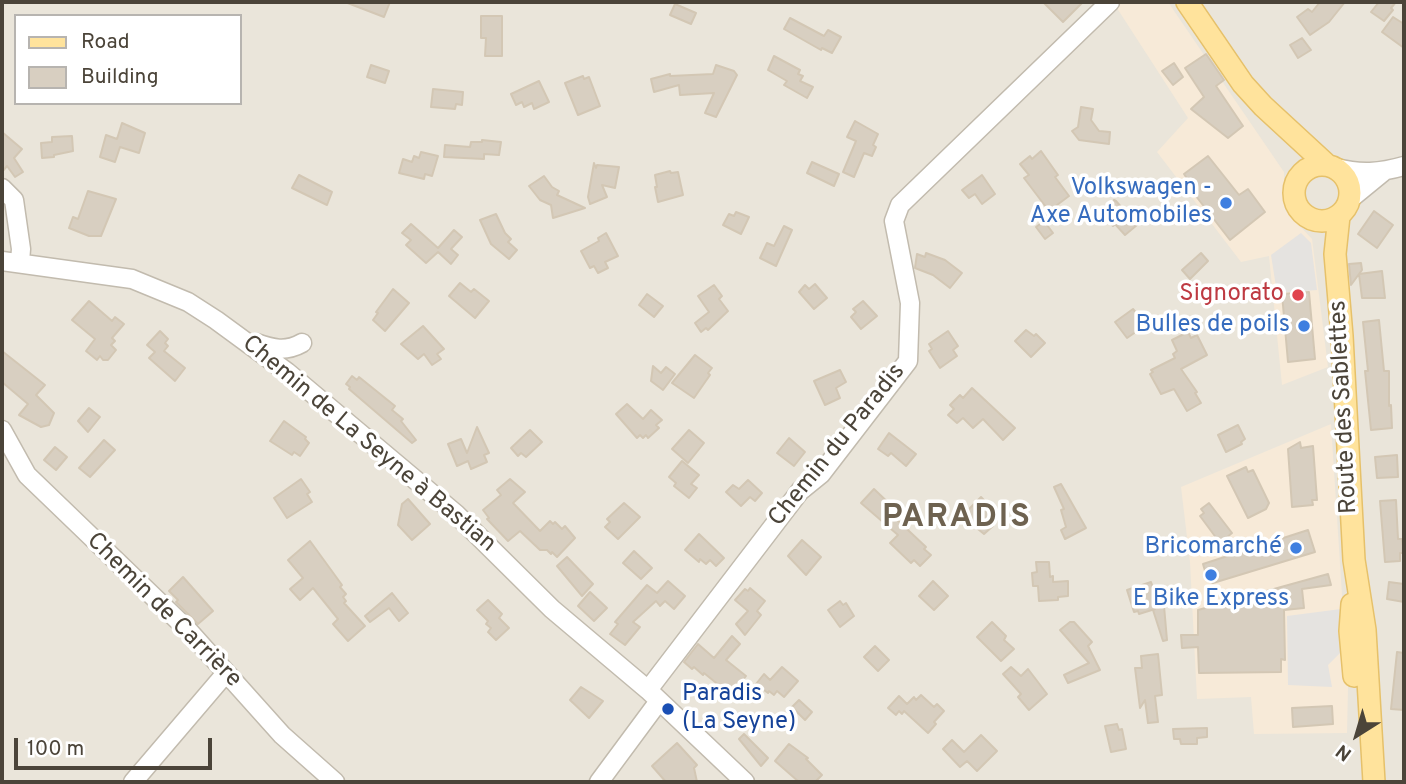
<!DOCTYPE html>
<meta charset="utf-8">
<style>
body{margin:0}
#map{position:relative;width:1406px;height:784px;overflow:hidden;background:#f6f3ec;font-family:Overpass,sans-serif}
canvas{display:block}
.frame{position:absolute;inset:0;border:4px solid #4b4439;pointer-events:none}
.legend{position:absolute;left:14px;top:14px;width:228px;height:91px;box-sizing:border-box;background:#fff;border:2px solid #b7b4b0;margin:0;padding:9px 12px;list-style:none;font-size:21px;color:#4b4439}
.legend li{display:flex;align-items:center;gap:14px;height:35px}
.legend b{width:35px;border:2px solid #b7b4b0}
.north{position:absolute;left:1322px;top:700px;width:70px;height:70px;-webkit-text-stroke:5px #fff;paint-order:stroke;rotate:217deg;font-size:19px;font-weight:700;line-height:28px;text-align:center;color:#4b4439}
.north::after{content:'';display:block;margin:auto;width:24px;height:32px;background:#4b4439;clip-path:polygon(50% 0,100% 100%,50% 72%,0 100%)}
.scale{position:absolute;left:14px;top:738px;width:198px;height:32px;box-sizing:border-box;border:4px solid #4b4439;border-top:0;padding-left:9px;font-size:21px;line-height:24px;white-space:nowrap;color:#4b4439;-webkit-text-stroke:5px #fff;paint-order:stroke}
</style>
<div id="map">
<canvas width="1406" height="784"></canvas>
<div class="frame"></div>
<ul class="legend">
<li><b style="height:9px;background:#ffe39c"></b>Road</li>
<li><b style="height:19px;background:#d8cfc1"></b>Building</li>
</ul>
<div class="north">N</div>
<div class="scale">100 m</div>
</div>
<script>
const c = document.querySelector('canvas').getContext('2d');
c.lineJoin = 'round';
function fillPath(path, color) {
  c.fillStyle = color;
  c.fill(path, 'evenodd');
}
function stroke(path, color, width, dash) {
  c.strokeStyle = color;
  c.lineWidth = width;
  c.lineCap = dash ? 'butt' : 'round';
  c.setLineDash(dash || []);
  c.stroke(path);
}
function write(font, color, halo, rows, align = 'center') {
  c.font = font + ' Overpass,sans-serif';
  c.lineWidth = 7;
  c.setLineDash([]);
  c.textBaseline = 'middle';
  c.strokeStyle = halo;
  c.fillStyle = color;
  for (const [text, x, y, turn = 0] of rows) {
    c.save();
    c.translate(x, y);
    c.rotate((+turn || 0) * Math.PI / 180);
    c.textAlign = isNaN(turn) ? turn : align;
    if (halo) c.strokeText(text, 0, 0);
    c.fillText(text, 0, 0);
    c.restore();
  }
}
const residential = new Path2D(`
 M2,2h1402v780h-1402zM16,16h224v87h-224z`);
const commercial = new Path2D(`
 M1113,2h55l116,170 1,38 27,29 16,128 -46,18 -13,-129 -28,6 -84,-110 31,-34z
 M1331,424l17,264 -1,45 -93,1 -3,-37 -54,2 -7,-137 -9,-75z`);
const parking = new Path2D(`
 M1301,233l10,10 6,47 -40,3 -6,-38z
 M1341,609l2,41 -15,15 4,22 -44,-2 -1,-69z`);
const building = new Path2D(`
 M345,2h45l-6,15z
 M1043,2h40l-20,20z
 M1320,2h25l-16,20 -19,13 -13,-18 11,-8 4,3z
 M1379,2h17l-5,6 2,2 -9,11 -13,-9z
 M675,4l21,9 -5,11 -21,-9z
 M481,16h21v40h-17l1,-18h-5z
 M1393,17l11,7v24l-22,-16z
 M790,18l34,18 4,-6 13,7 -9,16 -10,-5 -1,2 -37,-21z
 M1302,38l9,12 -13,8 -8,-13z
 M1206,54l18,26 -8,6 27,40 -15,12 -37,-29 13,-12 -19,-29z
 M774,56l26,14 -2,4 5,2 -3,5 13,6 -6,11 -23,-13 3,-4 -19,-11z
 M1174,63l9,14 -10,8 -11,-14z
 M371,65l18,6 -4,12 -18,-6z
 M716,65l18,6 3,4 -21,42 -11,-4 9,-20 -34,2 -1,-10 -25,7 -3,-13 19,-5v2l43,-2z
 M583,76l1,3 5,-2 11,29 -22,9 -13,-32z
 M539,81l10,21 -15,7 -2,-6 -8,4 -2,-5 -6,3 -5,-11z
 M433,89l30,3 -1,13 -6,-1 -1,5 -24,-2z
 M1081,107l12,2 -2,11 8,11 11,1 -1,12 -30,-4 -7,-9 6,-4z
 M855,121l23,13 -5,11 3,2 -4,9 -8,-3 -10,24 -11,-5 13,-31 -9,-4z
 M122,123l23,10 -6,20 -19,-6 -5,15 -15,-5 6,-22 11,4z
 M2,132l20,17 -8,9 9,14 -8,5 -8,-11 -5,6z
 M72,136l1,15 -19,4v2l-12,1 -1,-15 11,-1v-5z
 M482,140l19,2 -2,13 -15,-1v5l-40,-2 1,-12 25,2 1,-5h11z
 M1041,151l17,24 -3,2 14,19 -20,15 -25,-33 5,-3 -9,-11 10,-8 2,3z
 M421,152l17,4 -6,20 -7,-2 -1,5 -25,-6 4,-14 9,3 2,-6 5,2z
 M1208,156l31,39 9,-6 17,23 -35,28 -45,-58 3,-2 -4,-6z
 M812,162l27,12 -5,12 -27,-13z
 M594,163l2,5 1,-3 22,2 -4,21 -13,-3 5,12 -17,7 -2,-7z
 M670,171l1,2 7,-1 5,23 -25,7 -3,-15h2l-2,-12z
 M299,175l33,17 -5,13 -35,-17z
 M982,175l13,19 -13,10 -7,-10 -6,4 -7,-8z
 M544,176l8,11 7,4 -2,4 28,13 -32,10 -2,-13 -11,-5 -11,-14z
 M88,191l28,8 -15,37h-12l-20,-8 4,-11 5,2z
 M1114,200l2,1 13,15 6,-5 8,9 -18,15 -10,-11 -2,2 -5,-5 -2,2 -7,-8z
 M1374,211l19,14 -16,23 -19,-14z
 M736,212l13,5 -8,17 -18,-9 6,-11 5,2z
 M496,214l9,19 6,6 -3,3 9,8 -8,9 -18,-15 -11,-24z
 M1044,221l9,12 -8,6 -9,-12z
 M411,224l27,24 16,-18 8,7 -11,12 7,6 -7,9 -13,-12 -12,11 -20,-18 5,-5 -9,-7z
 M784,226l8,4 -16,36 -16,-8 7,-15 7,3z
 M606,233l12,23 -13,6 3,6 -10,5 -4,-7 -4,2 -9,-17 18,-10 -1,-3z
 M926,253l19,7 17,13 -12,15 -17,-13 -18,-7 2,-14 8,3z
 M1201,253l7,8 -18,18 -8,-9z
 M1361,263l1,7 -3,4 23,-3 3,27h-23l-3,-24 -8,11 -2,-21z
 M460,283l11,9 3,-3 15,12 -14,17 -26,-22z
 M815,284l12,14 -13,11 -15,-17 6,-7 4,4z
 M714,285l8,11 -3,3 9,12 -20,19 -2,-2 -5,4 -6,-9 14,-11 -11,-16z
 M393,289l16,14 -24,28 -12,-11 5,-7 -2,-1z
 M1309,292l6,67 -27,3 -6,-68z
 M647,294l16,12 -9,11 -15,-12z
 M89,301l23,20 3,-4 9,7 -12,14 3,3 -4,4 5,5 -8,10h-5l-3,-4 -3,4 -11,-9 9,-12 -23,-19z
 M863,301l14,15 -16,13 -10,-12 5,-5 -3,-3z
 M1133,309l13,16 -19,13 -12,-16z
 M1379,320l5,51h5v35l2,-1 1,23 -21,2 -6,-59h3l-5,-49z
 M423,326l21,23 -7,5 4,5 -9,6 -8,-11 -6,5 -17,-15z
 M1026,330l8,6 2,-2 9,9 -14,14 -16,-16z
 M160,331l8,8 -3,4 3,3 -4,5 21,17 -10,13 -26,-23 6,-6 -8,-7z
 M948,331l10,15 -5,4 4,6 -17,12 -11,-17 3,-2 -3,-5z
 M1188,332l3,6 6,-3 10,20 -26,14 16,23 -2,1 6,10 -14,8 -13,-22 -13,5 -11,-20 3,-2 -2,-2 24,-12 -2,-4 4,-3 -5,-11z
 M2,351l43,34 -9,10 18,18 -5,12 -8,2 -22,-12 9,-11 -26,-22z
 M695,355l17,13 -4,5 2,2 -16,23 -22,-15z
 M653,366l8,7 5,-6 9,7 -12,16 -12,-9z
 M840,370l6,12 -10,6 4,10 -15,7 -11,-24z
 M352,376l5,4 2,-3 36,29 -3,4 11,9 -2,2 15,19 -4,3 -63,-54 1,-2 -4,-3z
 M972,388l43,40 -12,12 -20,-21 -10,9 -10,-10 -6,5 -9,-8 6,-6 -4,-4 10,-10 3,3z
 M627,404l16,15 8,-9 11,10 -6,5 3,3 -11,10 -2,-3 -3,3 -3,-3 -3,3 -21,-24z
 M89,408l11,9 -12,15 -10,-11z
 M284,421l22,16 -1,2 4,4 -9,13 -6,-4 -2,3 -22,-14z
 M1238,425l7,14 -4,3 1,2 -16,8 -8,-17z
 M477,427l12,26 -5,2 3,7 -16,7 -3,-8 -11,5 -9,-22 13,-5 6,14z
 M530,430l12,12 -16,15 -5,-4 -3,3 -7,-8z
 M689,430l15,13 -16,20 -16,-14z
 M889,433l27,21 -10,12 -15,-13 -3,3 -10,-7z
 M789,438l16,14 -11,14 -17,-13z
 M104,440l11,10 -25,27 -11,-9z
 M1300,442l1,6 12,-2 4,54h-5l1,5 -21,2 -4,-58z
 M55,447l12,10 -11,13 -12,-10z
 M1397,455l1,22 -21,1 -2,-21z
 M682,461l17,14 -8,9 6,4 -8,10 -15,-12 2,-3 -7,-6z
 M1246,467l2,5 5,-2 16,33 -3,6 -18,9 -21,-42z
 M301,479l9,13 -3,2 5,8 -25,16 -13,-20z
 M510,479l15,13 -12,11 27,28 10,-10 3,3 2,-2 7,7 3,-3 10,12 -18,19 -5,-5 -1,2 -4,-4h-7l-20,-19 -12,10 -21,-22 2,-1 -6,-8 18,-15 -4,-5z
 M748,480l14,13 -7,8 -5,-4 -9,9 -15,-14 7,-7 6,4z
 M1061,484l25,44 -21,11 -4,-9 5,-3 -5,-17 3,-1 -10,-22z
 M874,489l22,21 -4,5 34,32 -2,2 7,6 -11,11 -6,-6 -3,3 -21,-20 8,-8 -37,-32z
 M981,497l16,17 -8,8 4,4 -9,8 -22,-18z
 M408,499l22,25 -18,16 -14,-15 4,-21z
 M1396,500l2,39h4l2,14h-4v8l-15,1 -5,-61z
 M624,503l16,14 -22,22 -13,-12 5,-5 -3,-3z
 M1209,503l23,30 -12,10 -20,-27 4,-3 -3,-4z
 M1308,530l7,22 -102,31 -5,-2 -5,-17z
 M699,534l25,24 -8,8 -6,-6 -4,4 -6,-5 -1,3 -14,-12z
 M802,540l19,17 -15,18 -18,-19z
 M310,541l32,44 -2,2 6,7 -3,3 3,4 -2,2 21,23 -17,15 -15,-17 5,-5 -25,-31 -13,12 -10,-11 13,-11 -15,-18z
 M634,551l18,17 -11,11 -18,-16z
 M567,557l26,27 -11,12 -25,-30z
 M1036,562h13l1,15 3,-1v6l15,-1v15l-10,1v3l-19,1 -1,-15h-5l-1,-13 5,-1z
 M1328,574l3,11 -29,4 2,19 -20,2 1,50 -4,-1v13l-82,1 -1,-26 -16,1 -1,-13h17v-25z
 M183,577l30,34 -15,13 -22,-22 2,-2 -9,-9z
 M668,581l17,15 -11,13 -9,-8 -5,5 -4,-5 -23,21 7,5 -15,18 -15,-11 8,-10 -3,-2 32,-37 10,8z
 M933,581l15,15 -14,14 -15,-14z
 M1151,582l9,26 4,-2 3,34 -4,1 -10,-31 2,-1 -16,5 -1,-3 -4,1 -7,-22z
 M1389,582l15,2v18l-17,-3z
 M750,588l15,13 -8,10 4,4 -16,20 -9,-11 12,-13 -13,-11 10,-11 3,2z
 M590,592l17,16 -13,13 -16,-15z
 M392,593l16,20 -9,8 -10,-13 -19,14 -5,-6z
 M488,600l14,14 -3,4 10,10 -13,12 -8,-8 3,-4 -5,-4 2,-3 -11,-11z
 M840,601l3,4 3,-2 8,13 -14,11 -12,-17z
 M992,622l14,14 -2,4 10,9 -13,12 -24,-24z
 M1070,622h4l18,20 -4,4 12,24 -32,13 -4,-8 25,-12 -29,-33z
 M732,636l8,8 -14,16 20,16 -15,19 -27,-22 -1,2 -9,-8 -2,2 -8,-7 14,-18 16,14z
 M875,646l14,14 -11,11 -14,-14z
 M1397,652l7,1v57l-13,-1z
 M1158,654l4,41 -7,1 3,26 -10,1 -3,-23 -5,8 -5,-40h7l-1,-12z
 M782,667l16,14 -14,16 -7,-6 -3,4 -5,-4 -1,2 -12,-9 8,-10 6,6z
 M1011,667l10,9 7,-7 19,25 -18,16 -11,-13 3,-3 -18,-20z
 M581,687l22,14 -14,17 -19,-18z
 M921,695l13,12 3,-3 7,7 -10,11 2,2 -8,9 -24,-22 -2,3 -3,-3 -3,4 -8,-7 11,-12 8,8 7,-7 2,3z
 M799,700l13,12 -7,8 -13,-13z
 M1332,706l1,18 -40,3 -1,-19z
 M1117,724l2,6 3,-1 4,20 -15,3 -6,-26z
 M1207,728v9l-10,1v6h-16l-1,-5h-6l-1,-10z
 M744,734l24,24 -7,8 -22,-27z
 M981,735l16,16 -20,20 -10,-10 -7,6 -17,-18 9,-9 12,12z
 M677,743l20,22 -3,3 3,14h-31l-14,-16z
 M789,744l19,14 -2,1 16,16 -7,7h-16l-24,-21z`);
const minor = new Path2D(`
 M1336,168c24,6 44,5 68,-2
 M2,188l12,12 7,49 -1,13
 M1350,199l33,-27
 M2,261l130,18 56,23 28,18 71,52 169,142 96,95 96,81 97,92
 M256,343c17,6 30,9 46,0
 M2,430l25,45 160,154 95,106 53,47
 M648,690l152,-199 21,-17 87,-113 2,-58 -16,-82 6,-16 210,-203
 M133,782l93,-109
 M599,782l60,-81`);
const major = new Path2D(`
 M1187,2l56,82 20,22 64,59
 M1294 193a28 28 0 1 1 56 0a28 28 0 1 1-56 0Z
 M1339,216l-4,38 7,82 12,224 11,70 9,152
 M1352,604l-2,27 4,45`);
const markers = [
 [1226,203,7,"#3f7fe0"],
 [1298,295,7,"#e0444e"],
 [1304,326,7,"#3f7fe0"],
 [1296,548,7,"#3f7fe0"],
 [1211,575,7,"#3f7fe0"],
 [668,709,7,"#1a4fb4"]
];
const shopNames = [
 ["Volkswagen -",1212,189],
 ["Axe Automobiles",1212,217],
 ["Bulles de poils",1290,326],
 ["Bricomarché",1282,548],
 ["E Bike Express",1211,600,"center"]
];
const healthNames = [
 ["Signorato",1284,295]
];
const streetNames = [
 ["Route des Sablettes",1345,407,-93],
 ["Chemin de La Seyne à Bastian",368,445,40],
 ["Chemin du Paradis",838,446,-51],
 ["Chemin de Carrière",163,611,45]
];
const transitNames = [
 ["Paradis",682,695],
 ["(La Seyne)",682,723]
];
const districtNames = [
 ["PARADIS",957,520]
];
fillPath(residential, '#eae5da');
fillPath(commercial, '#f7ead8');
fillPath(parking, '#e5e3e0');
fillPath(building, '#d8cfc1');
stroke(building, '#d3c7b4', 2);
stroke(minor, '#c2bbae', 21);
stroke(major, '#e6c16a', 24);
stroke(minor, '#fff', 18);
stroke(major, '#ffe39c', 21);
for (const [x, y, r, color] of markers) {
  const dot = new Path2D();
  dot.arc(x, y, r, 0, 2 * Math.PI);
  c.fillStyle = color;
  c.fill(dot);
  stroke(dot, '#fff', 2.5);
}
write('24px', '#366cbe', '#fff', shopNames, 'right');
write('24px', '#be3a42', '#fff', healthNames, 'right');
write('24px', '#4b4439', '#fff', streetNames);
write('24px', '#164399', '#fff', transitNames, 'left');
c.letterSpacing = '2px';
write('bold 32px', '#6e6250', '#fff', districtNames);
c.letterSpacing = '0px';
</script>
